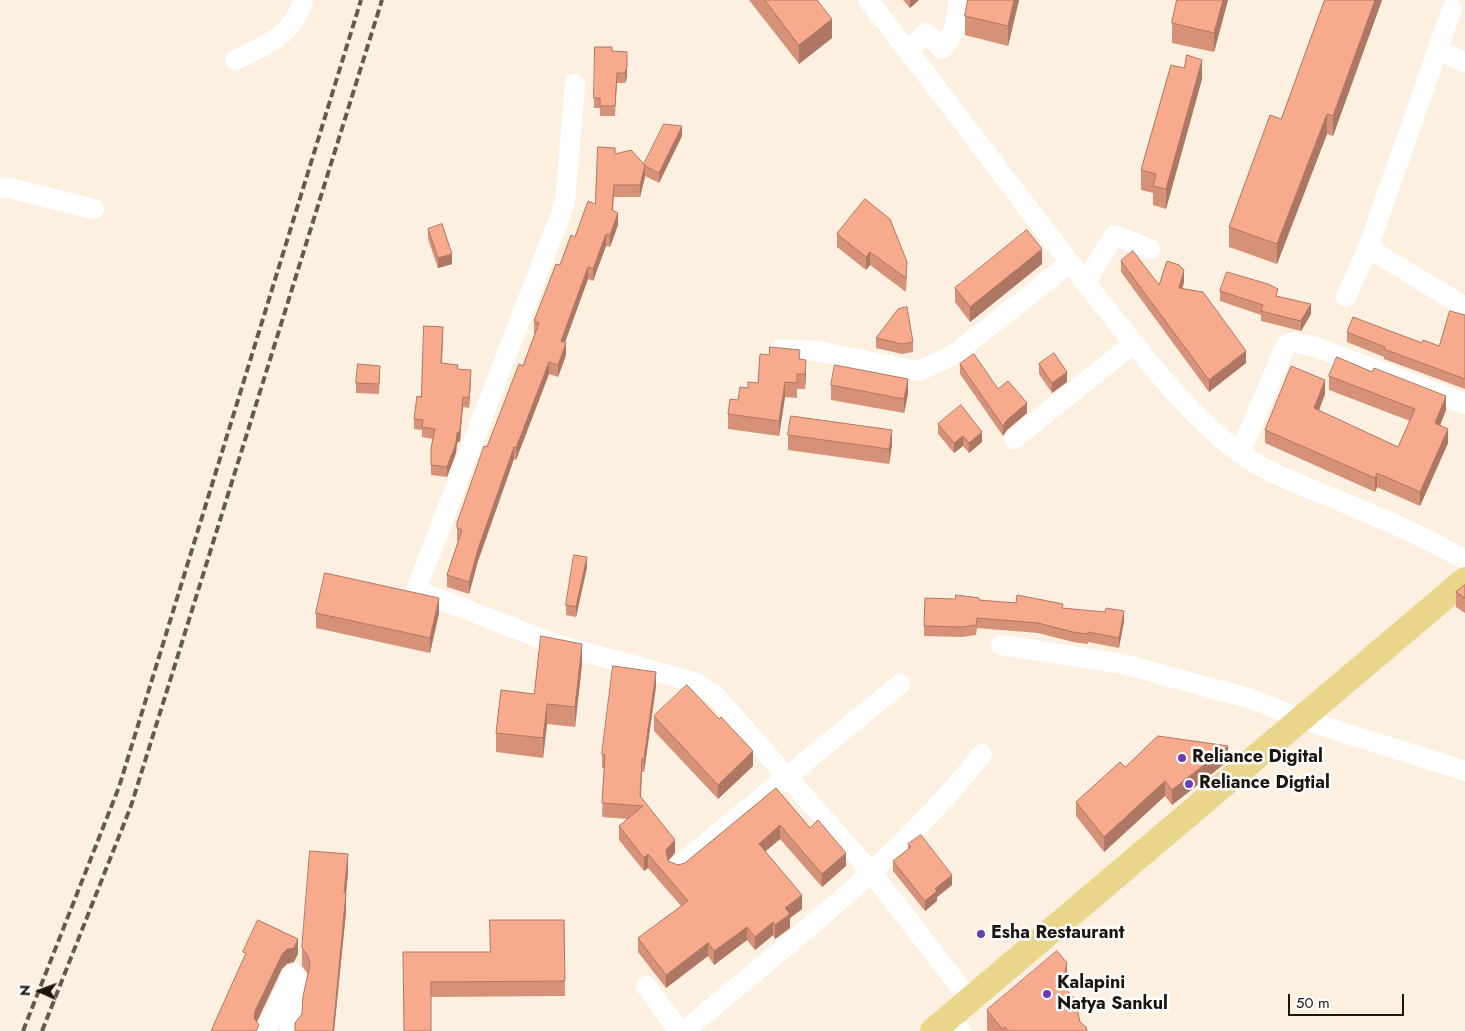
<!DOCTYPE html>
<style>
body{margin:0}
#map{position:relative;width:1465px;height:1031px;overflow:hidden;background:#fef0e1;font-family:Jost,sans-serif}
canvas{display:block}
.north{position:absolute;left:15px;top:966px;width:50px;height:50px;-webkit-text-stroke:4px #fff;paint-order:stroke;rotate:272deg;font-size:14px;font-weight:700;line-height:20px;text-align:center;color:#1d150d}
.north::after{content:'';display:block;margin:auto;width:18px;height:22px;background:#1d150d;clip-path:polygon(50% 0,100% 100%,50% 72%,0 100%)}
.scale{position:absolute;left:1288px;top:994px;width:116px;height:22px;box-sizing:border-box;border:2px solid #1d150d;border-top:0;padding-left:6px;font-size:15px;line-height:18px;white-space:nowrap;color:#1d150d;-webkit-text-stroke:4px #fff;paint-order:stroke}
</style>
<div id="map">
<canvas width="1465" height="1031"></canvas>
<div class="north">N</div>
<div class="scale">50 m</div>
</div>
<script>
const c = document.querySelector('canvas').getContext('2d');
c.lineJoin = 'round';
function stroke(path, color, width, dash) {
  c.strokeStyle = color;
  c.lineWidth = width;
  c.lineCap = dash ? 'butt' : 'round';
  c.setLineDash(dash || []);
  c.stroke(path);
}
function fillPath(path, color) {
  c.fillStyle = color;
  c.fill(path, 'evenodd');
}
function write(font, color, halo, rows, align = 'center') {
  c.font = font + ' Jost,sans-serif';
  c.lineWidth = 5;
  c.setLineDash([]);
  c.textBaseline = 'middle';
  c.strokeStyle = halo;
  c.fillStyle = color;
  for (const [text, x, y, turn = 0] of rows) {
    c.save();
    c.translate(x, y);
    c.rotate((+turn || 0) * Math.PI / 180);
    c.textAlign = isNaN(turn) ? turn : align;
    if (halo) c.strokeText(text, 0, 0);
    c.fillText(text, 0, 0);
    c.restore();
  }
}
const minor = new Path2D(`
 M868,0c81,101 156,206 236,306 41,51 81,106 133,145 26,20 61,33 91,45 47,20 93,38 137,64
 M908,50l18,-17 16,16 11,-16 6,-33
 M1438,50l27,12
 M235,60c32,-16 58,-23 68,-60
 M575,84l-10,119 -149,387 139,54 139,38 20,12 158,179 98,127
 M0,188h9l85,21
 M1368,248l97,59
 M1085,283l29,-48 36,14
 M1346,297l22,-49 84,-239
 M781,349l36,2 101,20 34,-15 118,-93
 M1014,439l120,-96
 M1240,453l46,-108 8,-3 25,6 146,56
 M1001,645l122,19 129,35 49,20 164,52
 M677,867l223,-183
 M646,986l33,45
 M948,1018l13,13
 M266,1031l27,-57 5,7 -7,32 -1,18
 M684,1031c104,-87 214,-170 298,-277`);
const major = new Path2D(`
 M933,1031l532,-451`);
const rail = new Path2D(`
 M23,1031l96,-244 242,-787
 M42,1031l89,-225 251,-806`);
const wall = new Path2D(`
 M749,0h68l15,38 -33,26z
 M903,0h16l-9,8z
 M968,0h51l-11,46 -43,-11v-19z
 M1177,0h51l-14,52 -42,-9v-20z
 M1325,0h57l-49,136 -6,-2 -50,130 -48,-17v-20l52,-108z
 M612,51l15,26 -2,6h-8l-2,33h-15v-8h-6v-10z
 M1202,79l-36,130 -13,-4v-12l-12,-3v-20z
 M682,136l-23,47 -14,-7 -5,21h-26l-1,14 5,14 -8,22 -4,-1 -13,35 -5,-2 -23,63 1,13 -8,22 -9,-3 -33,86 -2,-1 -36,102 -9,33 -22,-7v-12l11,-34 -1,-1v-17l30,-76 36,-81 12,-32 -1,-1v-12l26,-56 35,-61 20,-50 29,10z
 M865,199l42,76 -1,17 -36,-27 -4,5 -29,-23v-13z
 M428,229l24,35 -14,4 -10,-29z
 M1121,261l38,24 25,-3 -2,7 64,74 -37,29 -88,-120z
 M1042,264l-72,58 -15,-20v-14z
 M1220,291l58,5 33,18 -10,17 -40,-10v-6l-41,-14z
 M1465,315v74l-81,-30v-2l-37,-15v-10l75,11 17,3z
 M443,337l-1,26 16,6 13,11 -2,28 -6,-1 -3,34 -3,2 -1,10 -9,24 -16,-2v-27l2,-9 -11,-2v-7l-8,-1v-10l7,-22z
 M876,338l37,4v10l-11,2 -26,-6z
 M800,359l6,16 -1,14h-8v9l-12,-1 -6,39 -51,-7v-15l20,-26z
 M960,364l38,25 29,24 -20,17 -4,6 -43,-62z
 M1039,364l28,18 -15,11 -13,-19z
 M380,376l-1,18 -23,-1v-10z
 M1329,376l117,34 -6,16 8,17 -28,63 -43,-19 -2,5 -110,-49v-13l60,-36 -6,17 79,36 12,-26 -81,-31z
 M831,385l77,9 -4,19 -73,-13z
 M938,424l44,18 -13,11 -6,-7 -9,7 -16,-19z
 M788,435l104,10 -3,19 -101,-14z
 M587,567l-11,50 -10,-2v-10z
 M1465,585v28l-9,-6v-15z
 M955,599l24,1 84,8 61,13 -5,27 -31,-6v2l-15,-2 -35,-9 -61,-5 -1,7 -14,2 -38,-1v-10z
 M316,613h123l-9,40 -114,-25z
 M582,664l-7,63 -28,-3 -4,34 -47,-6v-19l38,-39z
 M656,686l-12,86h-2l-1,25 34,56 -7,8 10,4 7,-2 91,-75 34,40 36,38 -24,21 -42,-48 -15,12 37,58 -12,9v10l-15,11 -2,-4 -18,15 -8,-10 -33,25 -6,-9 -42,32 -28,-36v-14l43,-32 -33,-38 -4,3 -25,-31v-14l9,-7 -26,-2 2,-49h-2v-14z
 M654,716l99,50 -35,33 -64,-68z
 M1228,761l-56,44 -7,-9 -61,56 -28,-36v-14z
 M908,844l44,41 -15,12v4l-12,10 -32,-40v-10l15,-12z
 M348,873l-2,20v19l-12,119h-39l7,-17 6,-40 -6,-8v-18z
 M564,920l1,76 -134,1 -28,-45h87z
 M1067,982l-1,7 14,33 7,9h-99l-1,-1v-20z`);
const shadedWall = new Path2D(`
 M910,0h9l-9,8z
 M1014,0h5l-11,46v-20z
 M1223,0h5l-14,52v-19z
 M1375,0h7l-49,136v-20z
 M832,19v19l-33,26v-19z
 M627,52v25l-2,6v-10z
 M1202,60v19l-36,130v-20z
 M1327,114v20l-50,130v-20z
 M682,126v10l-23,47v-10z
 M645,165v12l-5,20v-12z
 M618,213v12l-8,22v-12z
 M606,234v12l-13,35v-12z
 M1042,249v15l-72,58v-15z
 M870,252v13l-4,5v-13z
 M452,254v10l-14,4v-10z
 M588,267v12l-27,74v-12z
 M1184,270v12l-5,18v-12z
 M1311,304v10l-10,17v-10z
 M443,327v10l-2,36v-10z
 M566,343v12l-8,22v-12z
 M1246,351v12l-37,29v-12z
 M806,360v15l-1,14v-15z
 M549,362v12l-33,86v-12z
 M471,370v10l-2,28v-10z
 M1067,372v10l-15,11v-10z
 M908,379v15l-4,19v-14z
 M1325,380v14l-11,28v-14z
 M785,382v15l-6,39v-15z
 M1446,396v14l-11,27v-14z
 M463,397l-3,44 -3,2 -1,10 -9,24v-10l10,-34z
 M1027,403v10l-20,17 -4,6v-10l4,-6z
 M1448,429v14l-28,63v-14z
 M892,430v15l-3,19v-15z
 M982,432v10l-13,11v-10z
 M963,436v10l-9,7v-10z
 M514,447v12l-36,102 -9,33v-12l9,-33z
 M1377,473v14l-2,5v-14z
 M587,557v10l-11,50v-10z
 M439,598v15l-9,40v-15z
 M1124,611v10l-5,27v-10z
 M582,644v20l-7,63v-20z
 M656,672v14l-12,86v-13z
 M547,704v20l-4,34v-20z
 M1228,746v15l-56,44v-15z
 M753,751v15l-35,33v-14z
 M642,759v13l-2,34v-10z
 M1165,781v15l-61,56v-15z
 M780,825v14l-21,18v-13z
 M675,840v13l-9,10v-13z
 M846,853v13l-24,21v-13z
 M348,854v19l-4,39v-19z
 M648,854v14l-4,3v-13z
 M952,875v10l-15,12v4l-12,10v-10l10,-12z
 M346,893v19l-12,119h-1z
 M802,895v14l-12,9v10l-15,11v-14l10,-17z
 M773,922v13l-18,15v-13z
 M747,927v13l-33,25v-14z
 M298,939v15l-4,8 -7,2 -5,5 -27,57 -1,-8 1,-7 27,-57z
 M708,943v13l-42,32v-13z
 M1067,963v19l-5,23v-20z`);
const building = new Path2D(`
 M765,0h52l15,19 -33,26z
 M968,0h46l-6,26 -43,-10z
 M1177,0h46l-9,33 -42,-10z
 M1325,0h50l-42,116 -6,-2 -50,130 -48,-17 41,-112 11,4z
 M595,47h17v4l15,1v15l-2,6h-8l-2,33h-15v-8h-6z
 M1187,55l15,5 -36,129 -13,-3 3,-12 -15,-4 30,-105 13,3z
 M664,124l18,2 -23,47 -14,-7 -1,-2z
 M598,147l17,1v6l16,-4 14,15 -5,20h-26l-2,25 6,3 -8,22 -4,-1 -13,35 -5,-2 -27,74 5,2 -8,22 -9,-3 -33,86 -2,-1 -36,102 -9,33 -22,-7 15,-45 -5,-2v-5l27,-77 3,1 32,-83 4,2 16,-43 -5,-2 22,-57 4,1 11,-30 4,2 13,-36 7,3z
 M865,199l25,20 17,43 -1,16 -36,-26 -4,5 -29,-23z
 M442,224l10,30 -14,4 -10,-29z
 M1027,230l15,19 -72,58 -15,-19z
 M1133,251l26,34 8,-24 12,4 5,5 -5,18 24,4 43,59 -37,29 -88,-119z
 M1227,272l41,12 10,5 -2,7 35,8 -10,17 -40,-10 2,-6 -43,-14z
 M907,307l6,35 -11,2 -26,-6 22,-29z
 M1450,311l15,4v64l-81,-30 1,-2 -38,-15 6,-15 69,26 1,-3 16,6z
 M424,326l19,1 -2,36 17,2 -1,4 14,1 -2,28 -6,-1 -3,34 -3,2 -1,10 -9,24 -16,-2v-17l4,-19 -13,-2 1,-7 -9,-1 3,-23 4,1z
 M770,347l30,3 -1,9 7,1 -1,14h-8v9l-12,-1 -6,39 -51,-7 2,-15 8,1 2,-13 8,1v-6l10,1 2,-29 9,1z
 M1054,353l13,19 -15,11 -13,-19z
 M974,354l24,35 10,-8 19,22 -20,17 -4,6 -43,-62z
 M1337,357l35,15 2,-4 72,28 -11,27 13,6 -28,63 -43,-19 -2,5 -110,-48 26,-64 34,14 -11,28 84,39 17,-38 -86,-33z
 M358,364l22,2 -1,18 -23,-1z
 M835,365l73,14 -4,20 -73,-14z
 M961,405l21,27 -13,11 -6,-7 -9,7 -16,-19z
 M791,416l101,14 -3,19 -101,-14z
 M574,555l13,2 -11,50 -10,-2z
 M325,573l114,25 -9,40 -114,-25z
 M1465,585v13l-9,-6z
 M956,595l23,3v2l37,3 1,-8 46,9 -1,4 43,4 1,-4 18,3 -5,27 -31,-6v2l-15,-2 -35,-9 -61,-5 -1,7 -14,2 -38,-1 1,-28 30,1z
 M541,636l41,8 -7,63 -28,-3 -4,34 -47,-5 5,-43 33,4z
 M613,666l43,6 -12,87h-2l-2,37 35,44 -9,10 2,11 10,4 7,-2 91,-75 34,40 8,-8 28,33 -24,21 -42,-49 -21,19 43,51 -17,13 5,6 -15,11 -2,-3 -18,15 -8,-10 -33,24 -6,-8 -42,32 -28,-37 50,-37 -40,-47 -4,4 -25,-32 24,-20 -41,-3 3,-48 -3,-1z
 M687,685l32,34 2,-2 32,34 -35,34 -64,-69z
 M1158,736l70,10 -56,44 -7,-9 -61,56 -28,-35 44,-40 5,5z
 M921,835l31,40 -17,14 2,2 -12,10 -32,-40 18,-14 -3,-3z
 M310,851l38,3 -4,39h2l-13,138h-38v-8l7,-9 1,-18 7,-31 -2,-9 -6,-8z
 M258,920l40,19 -4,9 -7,1 -5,5 -27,57 -1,7 5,7 -3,6h-45l35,-78 -3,-1z
 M490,920h74l1,61 -134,1v49h-27l-1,-79h87z
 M1057,951l10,12 -5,22 13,14 5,23 6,5 1,4h-79l-3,-4 -3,2 -15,-19z`);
const markers = [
 [1182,758,5,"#6a3db4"],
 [1189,784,5,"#6a3db4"],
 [981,934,5,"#6a3db4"],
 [1047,994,5,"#6a3db4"]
];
const poiNames = [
 ["Reliance Digital",1192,758],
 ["Reliance Digtial",1199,784],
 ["Esha Restaurant",991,934],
 ["Kalapini",1057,984],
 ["Natya Sankul",1057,1005]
];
stroke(minor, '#fff', 20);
stroke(major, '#ead68a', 26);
stroke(rail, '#645a50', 4, [8, 4]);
fillPath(wall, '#d59279');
fillPath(shadedWall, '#ae7763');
fillPath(building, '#f8aa8d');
stroke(building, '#ae7763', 1);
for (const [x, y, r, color] of markers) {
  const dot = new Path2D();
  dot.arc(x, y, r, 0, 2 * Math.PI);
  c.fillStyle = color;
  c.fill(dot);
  stroke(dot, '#fff', 2);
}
write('bold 18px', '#1d150d', '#fff', poiNames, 'left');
</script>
